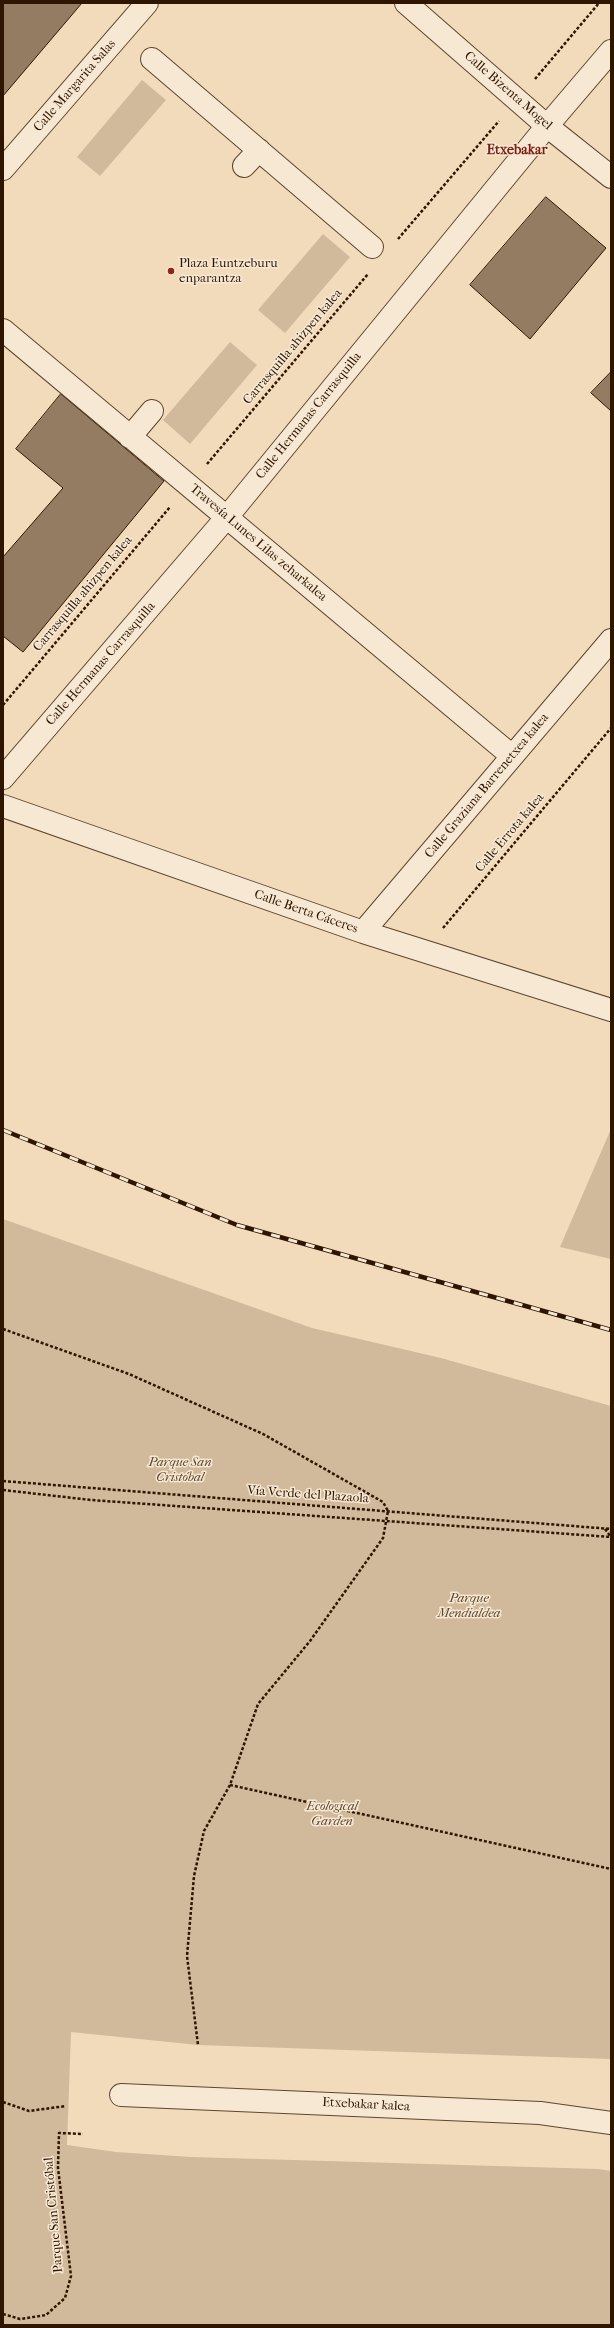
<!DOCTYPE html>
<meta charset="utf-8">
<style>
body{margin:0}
#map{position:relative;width:614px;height:2328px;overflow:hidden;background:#f2dbbb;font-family:"IM FELL French Canon",serif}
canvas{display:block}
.frame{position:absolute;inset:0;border:4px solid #2d1500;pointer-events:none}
</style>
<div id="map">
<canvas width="614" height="2328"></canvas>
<div class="frame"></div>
</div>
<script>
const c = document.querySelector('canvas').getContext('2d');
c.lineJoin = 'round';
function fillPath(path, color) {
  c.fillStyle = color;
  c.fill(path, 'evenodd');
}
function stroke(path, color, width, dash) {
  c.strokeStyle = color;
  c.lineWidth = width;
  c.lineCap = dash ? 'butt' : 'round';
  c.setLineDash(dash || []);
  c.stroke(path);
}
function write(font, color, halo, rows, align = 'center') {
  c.font = font + ' "IM FELL French Canon",serif';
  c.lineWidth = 3;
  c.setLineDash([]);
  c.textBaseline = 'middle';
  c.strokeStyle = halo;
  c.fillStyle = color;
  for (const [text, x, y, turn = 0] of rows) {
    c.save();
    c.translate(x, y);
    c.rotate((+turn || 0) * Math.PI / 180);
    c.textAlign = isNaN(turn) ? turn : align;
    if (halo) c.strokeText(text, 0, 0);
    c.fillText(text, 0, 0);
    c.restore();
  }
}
const green = new Path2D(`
 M142,80l24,20 -66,76 -23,-19z
 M323,234l27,23 -65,76 -27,-23z
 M230,342l27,23 -67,79 -27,-24z
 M611,1129v130l-51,-12z
 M3,1219l309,109 129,30 170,48v653l-413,-14 -127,-13 -4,113 49,7 75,5 407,12 13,2v154h-608z`);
const building = new Path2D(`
 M3,3h79l-79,93z
 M546,197l60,51 -76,91 -60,-54z
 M611,372v39l-20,-18z
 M61,394l103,87 -141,171 -20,-16v-79l60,-69 -47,-39z`);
const path = new Path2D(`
 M535,79l64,-76
 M398,239l101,-118
 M207,464l161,-190
 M3,705l167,-198
 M443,928l168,-200
 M3,1329l126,45 134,60 120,68 5,9 -5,27 -73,103 -52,63 -28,81 -26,46 -10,45 -7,80 11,89
 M3,1481l608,48
 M3,1490l88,10 520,37
 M605,1529l6,8
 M230,1785l381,84
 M3,2102l26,9 37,-5
 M3,2314l17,5 26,-4 19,-17 6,-22 -13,-108 1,-35 24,1`);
const street = new Path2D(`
 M406,3l141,123 64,51
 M152,59l220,188
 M244,166l15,-16
 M3,169l144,-166
 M3,330l509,426
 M130,437l22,-26
 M3,778l224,-261 320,-391 64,-75
 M3,806l360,126 248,78
 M363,932l248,-292
 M121,2095l419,18 71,10`);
const rail = new Path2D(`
 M3,1130l234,95 374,105`);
const markers = [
 [171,271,4,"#8f2418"]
];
const streetNames = [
 ["Calle Margarita Salas",75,86,-49],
 ["Calle Bizenta Mogel",508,91,41],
 ["Carrasquilla ahizpen kalea",293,347,-50],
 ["Calle Hermanas Carrasquilla",309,416,-51],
 ["Travesía Lunes Lilas zeharkalea",258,543,40],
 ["Carrasquilla ahizpen kalea",83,594,-50],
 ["Calle Hermanas Carrasquilla",101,664,-49],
 ["Calle Graziana Barrenetxea kalea",487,786,-50],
 ["Calle Errota kalea",510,833,-50],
 ["Calle Berta Cáceres",306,912,19],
 ["Vía Verde del Plazaola",308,1495,4],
 ["Etxebakar kalea",366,2105,3],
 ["Parque San Cristóbal",54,2215,-95]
];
const poiNames = [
 ["Plaza Euntzeburu",179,264],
 ["enparantza",179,279]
];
const parkNames = [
 ["Parque San",180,1463],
 ["Cristóbal",180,1478],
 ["Parque",469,1599],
 ["Mendialdea",469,1614],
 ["Ecological",332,1807],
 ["Garden",332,1822]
];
const neighbourhoodNames = [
 ["Etxebakar",517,151]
];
fillPath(green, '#d1b99b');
fillPath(building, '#937c61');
stroke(building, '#2d1500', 1);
stroke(street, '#5e462f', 24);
stroke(path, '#2d1500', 2.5, [3, 2]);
stroke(street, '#f7e8d3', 22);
stroke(rail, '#2d1500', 4.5);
stroke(rail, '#f7e8d3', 3, [9]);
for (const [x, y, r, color] of markers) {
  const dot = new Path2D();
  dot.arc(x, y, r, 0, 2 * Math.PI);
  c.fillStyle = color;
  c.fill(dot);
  stroke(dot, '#f7e8d3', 1.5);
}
write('13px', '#2d1500', '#f7e8d3', streetNames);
write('13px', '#2d1500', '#f7e8d3', poiNames, 'left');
write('italic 13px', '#5e462e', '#f7e8d3', parkNames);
write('bold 14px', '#7a1f14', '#f7e8d3', neighbourhoodNames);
</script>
